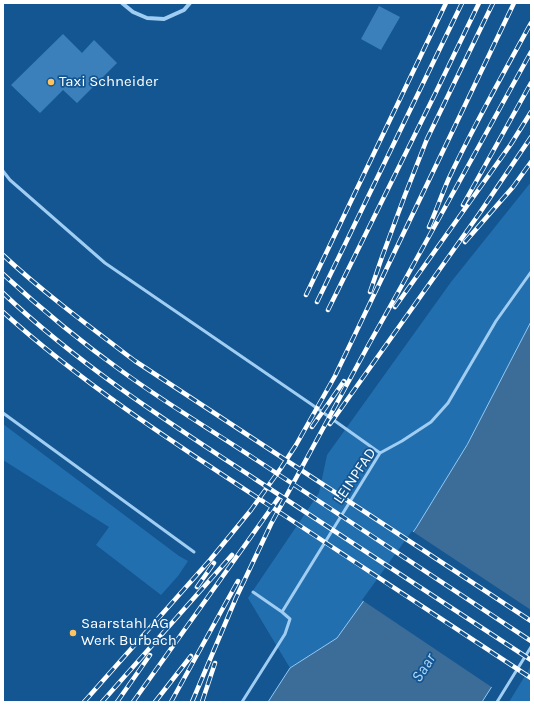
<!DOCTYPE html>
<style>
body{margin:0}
#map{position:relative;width:534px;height:705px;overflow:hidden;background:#135692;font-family:Karla,sans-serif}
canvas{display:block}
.frame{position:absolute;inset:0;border:4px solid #fff;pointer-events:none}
</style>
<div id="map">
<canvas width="534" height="705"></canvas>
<div class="frame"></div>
</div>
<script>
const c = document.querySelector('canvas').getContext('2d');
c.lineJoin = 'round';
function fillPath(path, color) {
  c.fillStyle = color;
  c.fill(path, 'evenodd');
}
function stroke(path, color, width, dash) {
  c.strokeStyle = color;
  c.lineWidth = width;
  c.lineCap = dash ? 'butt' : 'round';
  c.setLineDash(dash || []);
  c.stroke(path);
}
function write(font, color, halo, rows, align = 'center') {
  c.font = font + ' Karla,sans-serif';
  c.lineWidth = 3.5;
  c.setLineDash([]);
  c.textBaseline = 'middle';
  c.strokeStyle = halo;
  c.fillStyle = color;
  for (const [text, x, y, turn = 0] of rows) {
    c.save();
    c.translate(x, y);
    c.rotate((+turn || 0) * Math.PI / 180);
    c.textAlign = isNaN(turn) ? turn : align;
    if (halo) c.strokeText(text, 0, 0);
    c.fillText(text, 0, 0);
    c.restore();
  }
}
const green = new Path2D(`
 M531,182v140l-64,123 -51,83 -79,110 -47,30 -42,-70 71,-105 8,-38 124,-173z
 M3,424l176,132 9,5 -10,15 -17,19 -65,-50 13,-18 -106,-67z
 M531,666v36h-22z`);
const water = new Path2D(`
 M531,322v303l-49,77h-214l22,-34 47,-30 79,-110 51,-83z`);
const pier = new Path2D(`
 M412,531l119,79v19l-38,59 -131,-88z`);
const building = new Path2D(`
 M379,6l21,11 -19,33 -20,-11z
 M63,34l19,19 12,-13 23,23 -40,40 -14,-13 -23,23 -29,-28z`);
const service = new Path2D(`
 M3,171l7,9 95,83 206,141 69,49
 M3,413l191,139
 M282,612l98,-159 22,-12 29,-19 17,-19 48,-82 35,-49
 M242,702l43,-68 5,-15 -8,-7 -29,-20
 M497,702l34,-55`);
const minor = new Path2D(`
 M122,3l11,9 14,6 17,1 20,-9 6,-7`);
const rail = new Path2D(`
 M463,205l68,-122
 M429,227c7,-16 13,-33 20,-49 25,-53 54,-104 82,-155
 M465,242l48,-55 18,-25
 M3,255c41,38 87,72 132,106l396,260
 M3,274c38,35 78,68 120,98 44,32 90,59 135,89 91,60 182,120 273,180
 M370,292l12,-35 23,-62 22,-56 66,-136
 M3,293c76,72 165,129 252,186 92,60 184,121 276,181
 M306,295l140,-292
 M317,302l145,-299
 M395,307l116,-163 20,-32
 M328,310l108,-218 43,-89
 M3,312c80,72 171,131 261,190 89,59 178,118 267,176
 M330,424l149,-210 52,-77
 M312,427l32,-46
 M197,587l17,-24
 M84,702l126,-142 41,-50 30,-42 15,-23 39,-69 179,-373
 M102,702l130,-147
 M117,702l33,-47
 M133,702l147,-206
 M155,702l36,-46
 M171,702l67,-121
 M192,702l44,-104 35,-74 98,-180 27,-48 135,-244
 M202,702l13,-39`);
const markers = [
 [51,82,4,"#ffc361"],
 [73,633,4,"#ffc361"]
];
const poiNames = [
 ["Taxi Schneider",59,82],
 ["Saarstahl AG",81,624],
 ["Werk Burbach",81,641]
];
const streetNames = [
 ["LEINPFAD",355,476,-56]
];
const waterNames = [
 ["Saar",424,668,-57]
];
fillPath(green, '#226fb0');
fillPath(water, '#3c6c98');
stroke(water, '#92c9f5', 1);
fillPath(pier, '#135692');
fillPath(building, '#3c80bb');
stroke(service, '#a0cdf2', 3);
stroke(minor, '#a0cdf2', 4);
stroke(rail, '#fff', 4.5);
stroke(rail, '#135692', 3, [9]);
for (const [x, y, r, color] of markers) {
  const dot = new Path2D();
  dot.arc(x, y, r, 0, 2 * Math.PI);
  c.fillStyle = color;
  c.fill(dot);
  stroke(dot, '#135692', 1.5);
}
write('15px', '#fff', '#135692', poiNames, 'left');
write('15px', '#fff', '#135692', streetNames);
write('italic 16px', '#acd6f9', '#135692', waterNames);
</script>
